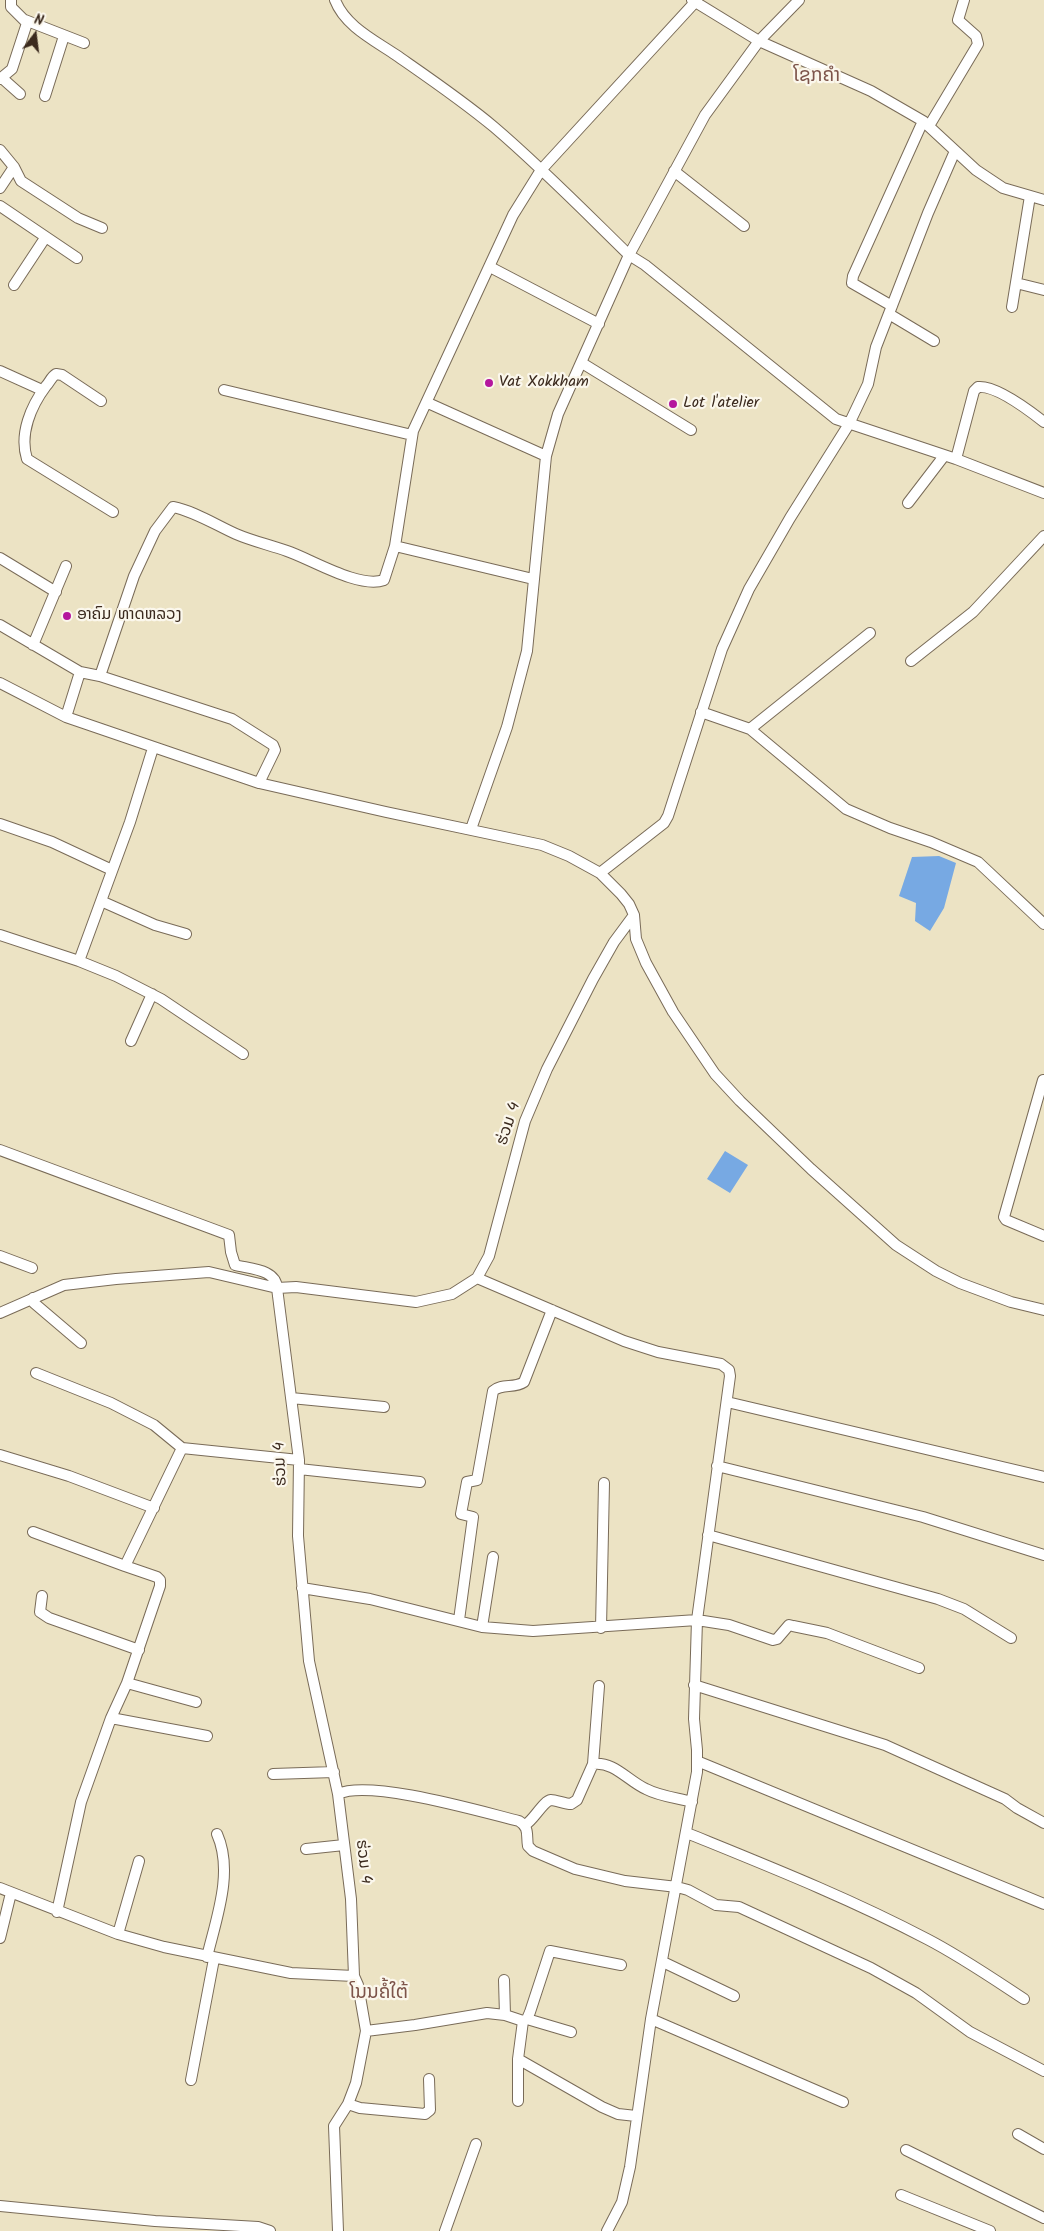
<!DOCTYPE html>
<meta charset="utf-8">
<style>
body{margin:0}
#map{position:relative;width:1044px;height:2231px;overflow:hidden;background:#ece3c4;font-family:Kalam,sans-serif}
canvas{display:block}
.north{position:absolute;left:10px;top:10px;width:50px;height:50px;-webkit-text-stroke:4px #fbf7ec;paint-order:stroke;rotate:15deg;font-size:14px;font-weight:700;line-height:20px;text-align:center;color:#3b2a1e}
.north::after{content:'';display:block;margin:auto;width:18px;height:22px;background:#3b2a1e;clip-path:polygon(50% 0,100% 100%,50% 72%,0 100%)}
</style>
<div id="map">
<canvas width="1044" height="2231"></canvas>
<div class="north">N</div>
</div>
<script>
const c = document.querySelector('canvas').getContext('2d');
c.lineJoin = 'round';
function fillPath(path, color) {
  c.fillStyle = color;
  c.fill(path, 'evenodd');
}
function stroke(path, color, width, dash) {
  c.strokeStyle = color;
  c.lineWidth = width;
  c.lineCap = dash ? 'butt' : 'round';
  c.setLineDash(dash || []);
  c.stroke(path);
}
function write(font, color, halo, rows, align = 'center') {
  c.font = font + ' Kalam,"Noto Sans Lao",sans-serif';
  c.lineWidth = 4.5;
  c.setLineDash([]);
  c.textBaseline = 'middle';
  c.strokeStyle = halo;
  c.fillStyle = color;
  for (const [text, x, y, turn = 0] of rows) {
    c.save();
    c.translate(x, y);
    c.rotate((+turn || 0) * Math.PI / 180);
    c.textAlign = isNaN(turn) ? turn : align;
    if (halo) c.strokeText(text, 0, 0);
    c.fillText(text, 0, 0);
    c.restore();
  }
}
const water = new Path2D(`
 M939,856l17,7 -12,45 -14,23 -15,-10 1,-18 -17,-7 13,-39z
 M725,1151l23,14 -18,28 -23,-14z`);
const minor = new Path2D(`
 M335,0c10,26 39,40 61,55 33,23 67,46 98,72 47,40 91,85 135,128l16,10 191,154 120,40 88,34
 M692,0l67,41 112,50 52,30 53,49 27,18 41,12
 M25,20l59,23
 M2,78l18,16
 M0,79l12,-10 15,-46 -16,-16v-7
 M45,96l19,-60
 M929,126l49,-82 -2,-8 -18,-16 6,-20
 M0,150l14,17 7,14 57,37 24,10
 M674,171l70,55
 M0,188l14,-21
 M0,206l77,52
 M490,267l109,57
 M1016,283l28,7
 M14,285l31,-47
 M892,306l-40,-23 1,-7 70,-155
 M1012,307l18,-111
 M889,314l45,27
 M582,363l109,67
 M0,371l42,19
 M224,390l188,45
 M101,401l-39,-26 -6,-1c-5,3 -6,8 -10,12 -15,20 -27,48 -19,73l86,53
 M428,403l118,53
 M956,459l18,-68 4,-4c18,-2 52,24 66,35
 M908,503l36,-47
 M395,546l138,33
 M0,558l56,34
 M0,625l80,47 20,4 34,-100 21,-45 18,-24c21,4 43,18 63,27 16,7 34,11 51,17 24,8 72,38 97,29l11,-34 18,-115 100,-216 28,-45 156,-170
 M33,645l33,-79
 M911,661l62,-49 71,-76
 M100,676l132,43 41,26 2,5 -16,33
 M0,683l66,34 193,66 127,29 156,33 27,11 31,17 21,21 8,10 5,11 2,24 10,24 27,49 42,62 25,27 71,68 85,76 40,26 24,12 51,19 33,8
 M701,712l49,17 96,80 44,19 41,14 47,20 66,62
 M66,717l14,-45
 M750,729l120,-96
 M0,824l52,18 60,28
 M471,829l36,-102 20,-76 19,-195 12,-42 71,-159 76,-140 54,-74 40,-41
 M600,873l64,-50 4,-7 54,-167 27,-60 41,-71 59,-94 19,-40 8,-37 52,-134 27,-62
 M101,901l54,24 31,9
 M0,935l79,26 51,-139 23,-74
 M79,961l37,15 45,23 82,55
 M131,1041l21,-47
 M1043,1080l-39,137 2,3 38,16
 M0,1150l229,85 2,17 4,13c15,4 41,4 42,23l-68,-16 -93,7 -52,6 -64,28
 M0,1256l32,12
 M477,1278l147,63 34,11 63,12 8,6 1,6 -33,244 -3,99 3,31v22l-46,247 -21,148 -8,35 -15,29
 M33,1298l1,5 47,40
 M36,1373l75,30 43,22 28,23 117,12
 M291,1398l93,9
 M727,1402l317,75
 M0,1455l69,21 85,32
 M717,1466l206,51 121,38
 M299,1469l121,13
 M33,1532l92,34
 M708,1535l230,64 26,10 47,29
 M302,1588l68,11 112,28 51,4 164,-11 32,5 44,15 4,-1 12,-14 4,1 34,7 92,35
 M42,1596l-2,16 9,6 90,32
 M459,1620l14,-103 -12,-3 6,-32 10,-2 16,-89c9,-8 21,-2 31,-9l28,-72
 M482,1627l11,-70
 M601,1628l3,-145
 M127,1683l69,19
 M694,1685l191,60 120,54 12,9 27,15
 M111,1718l96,18
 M697,1761l347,143
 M593,1764l6,-78
 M273,1774l61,-2
 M338,1794c32,-15 144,18 181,27 11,7 7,14 9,25l5,5 42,18 50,12 52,6 11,3 28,15 23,2 132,61 45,25 54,39 74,39
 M525,1825c9,-5 18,-24 26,-25 5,0 14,4 20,4l6,-4 16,-36c21,-3 35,17 53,25 13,7 31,9 46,13
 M687,1833c81,33 162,65 240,106 33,17 65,39 97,60
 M306,1849l38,-4
 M0,1888l118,46 46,13 127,26 63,3
 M57,1912l24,-110 30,-84 16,-35 33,-97v-6l-3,-3 -32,-11 57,-118
 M118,1934l21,-73
 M0,1938l11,-45
 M207,1957c9,-38 27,-85 10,-123
 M663,1962l71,34
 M504,1980l1,35
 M527,2019l44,13
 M651,2019l192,83
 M366,2031l49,-6 72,-12 18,2 18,6
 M518,2059l84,48 16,7 18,2
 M191,2080l23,-121
 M518,2101v-42l5,-38 4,-2 3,-7 20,-61 71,14
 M348,2104l12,4 65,6 5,-4 -1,-31
 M1018,2134l26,15
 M906,2150l138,68
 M901,2195l89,36
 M0,2206l155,15 103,6 12,4
 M338,2231l-4,-105 14,-22 8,-21 10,-52 -8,-46 -4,-9 -3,-77 -13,-105 -29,-133 -11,-125 1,-76 -22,-172 19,-1 120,15 36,-8 25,-16 12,-22 36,-135 22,-52 46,-90 21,-37 20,-27
 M445,2231l31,-87`);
const markers = [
 [489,383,5,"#b5179e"],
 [673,404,5,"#b5179e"],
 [67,616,5,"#b5179e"]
];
const poiNames = [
 ["Vat Xokkham",499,383],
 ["Lot l'atelier",683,404],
 ["ອາຄົມ ທາດຫລວງ",77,616]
];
const streetNames = [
 ["ຮ່ວມ 4",510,1124,-72],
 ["ຮ່ວມ 4",282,1464,-93],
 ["ຮ່ວມ 4",362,1862,83]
];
const quarterNames = [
 ["ໂຊກຄຳ",817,78],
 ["ໂນນຄໍ້ໃຕ້",379,1995]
];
fillPath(water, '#77a9e3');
stroke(minor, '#796b58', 12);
stroke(minor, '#fff', 10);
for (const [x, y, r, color] of markers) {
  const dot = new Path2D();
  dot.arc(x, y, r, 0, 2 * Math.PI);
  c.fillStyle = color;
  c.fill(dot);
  stroke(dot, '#fbf7ec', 2);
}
write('16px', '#3b2a1e', '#fbf7ec', poiNames, 'left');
write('16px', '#3b2a1e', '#fbf7ec', streetNames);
write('19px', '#7d544a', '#fbf7ec', quarterNames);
</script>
